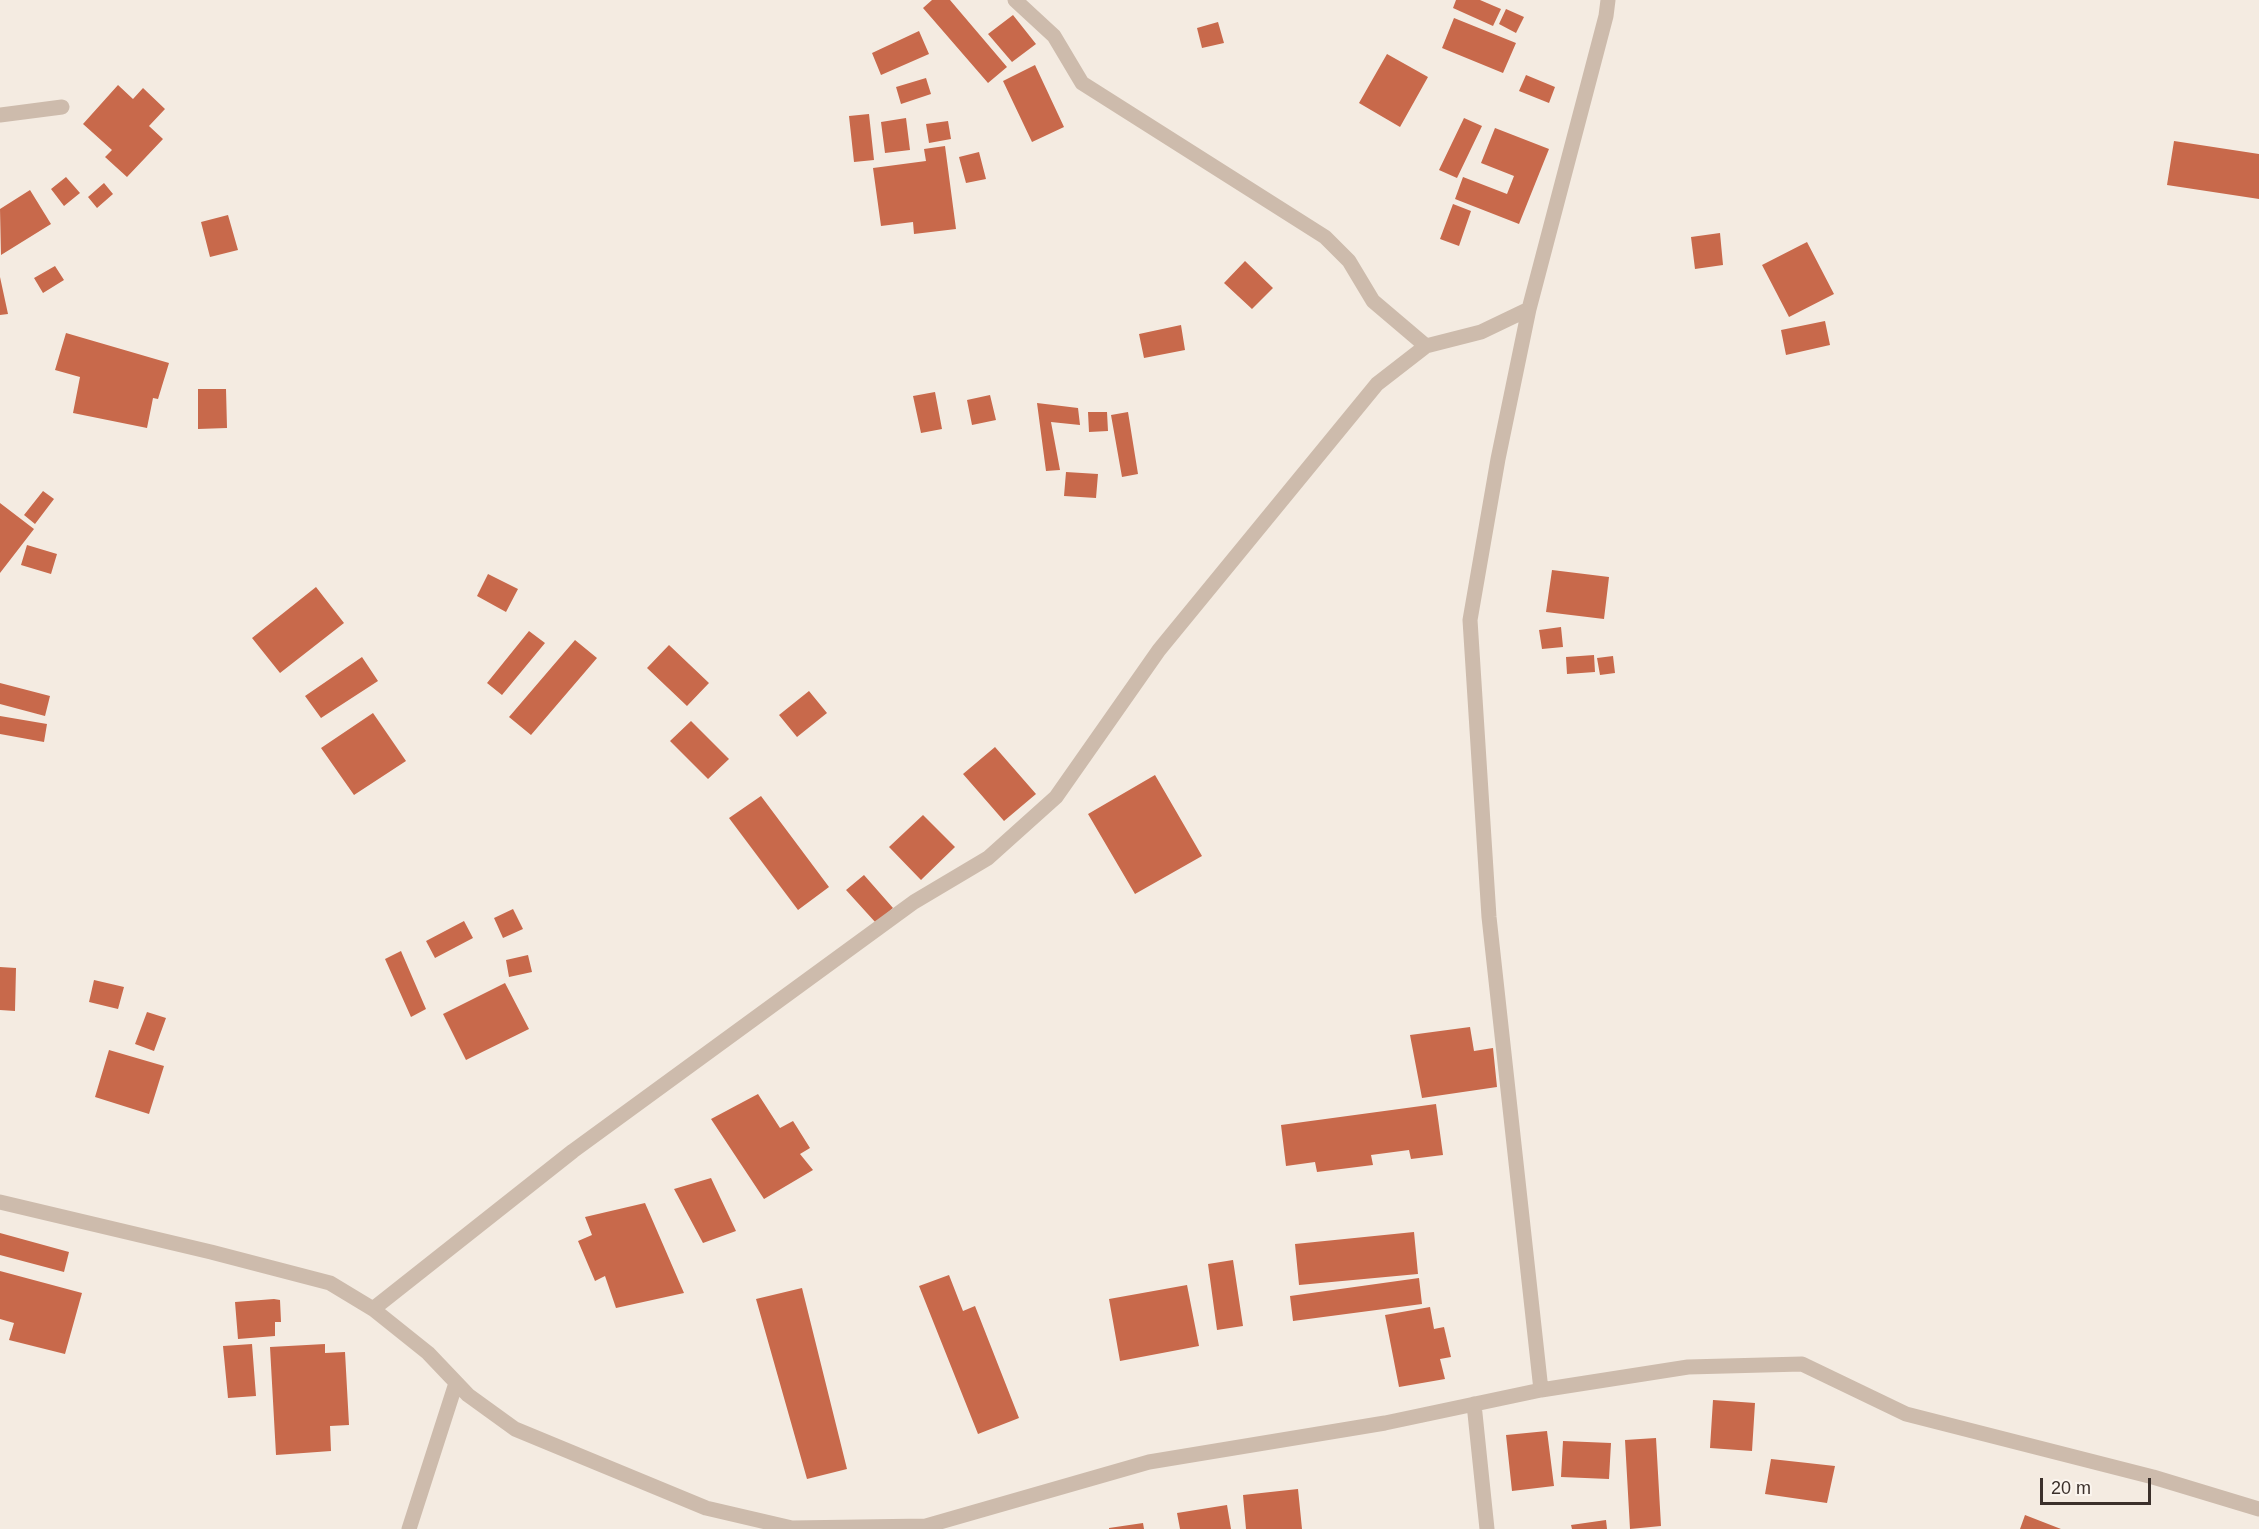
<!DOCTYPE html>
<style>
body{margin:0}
#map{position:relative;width:2259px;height:1529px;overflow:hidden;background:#f4ebe1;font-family:Helvetica,sans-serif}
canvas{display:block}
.scale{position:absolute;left:2040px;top:1478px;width:111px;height:27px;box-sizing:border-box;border:3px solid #3b302b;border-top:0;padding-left:8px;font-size:18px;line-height:21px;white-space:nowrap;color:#3b302b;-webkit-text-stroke:4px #fbf5ee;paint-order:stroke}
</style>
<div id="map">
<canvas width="2259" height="1529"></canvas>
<div class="scale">20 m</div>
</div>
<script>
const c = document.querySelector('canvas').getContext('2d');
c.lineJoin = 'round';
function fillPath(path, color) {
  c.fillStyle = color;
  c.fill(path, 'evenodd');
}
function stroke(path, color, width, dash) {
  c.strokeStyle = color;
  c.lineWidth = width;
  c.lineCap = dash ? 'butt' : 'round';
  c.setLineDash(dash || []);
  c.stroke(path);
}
const building = new Path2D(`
 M932,0h18l57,67 -19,16 -65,-75z
 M1456,0h24l21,9 -8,17 -40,-18z
 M1506,9l18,8 -8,16 -17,-9z
 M1013,15l23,29 -24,18 -24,-28z
 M1454,18l62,25 -13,30 -61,-25z
 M1218,22l6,21 -22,5 -5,-20z
 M919,31l10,23 -48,21 -9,-22z
 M1387,54l41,23 -28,50 -41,-24z
 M1035,65l29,62 -32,15 -29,-61z
 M1526,75l29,12 -6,16 -30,-12z
 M926,78l5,16 -30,10 -5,-17z
 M118,85l15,14 10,-11 22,21 -16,17 14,13 -36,38 -22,-20 7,-7 -29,-26z
 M869,114l5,46 -20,2 -5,-46z
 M906,118l4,32 -25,3 -4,-31z
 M1464,118l18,8 -25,52 -18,-8z
 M948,121l3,18 -22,4 -3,-19z
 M1495,128l54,21 -30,75 -64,-25 8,-22 44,17 7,-18 -33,-13z
 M2174,141l85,13v45l-92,-14z
 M945,146l11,83 -42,5 -1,-12 -32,4 -8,-58 53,-7 -2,-12z
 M979,152l7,27 -20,4 -7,-26z
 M66,177l14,16 -16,13 -13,-17z
 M104,183l9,11 -16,14 -9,-11z
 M30,190l21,34 -50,31 -1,-46z
 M1453,204l18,7 -12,35 -19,-7z
 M228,215l10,35 -28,7 -9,-35z
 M1720,233l3,32 -28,4 -4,-32z
 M1807,242l27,52 -45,23 -27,-52z
 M1245,261l28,27 -21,21 -28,-26z
 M55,266l9,14 -21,13 -9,-15z
 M0,277l8,37 -8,1z
 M1825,321l5,24 -44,10 -5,-25z
 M1181,325l4,25 -41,8 -5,-24z
 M66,333l103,30 -11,36 -5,-1 -6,30 -74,-15 7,-36 -25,-7z
 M198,389h28l1,39 -29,1z
 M935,392l7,37 -21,4 -8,-37z
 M990,395l6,25 -24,5 -5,-25z
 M1037,403l41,5 2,17 -29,-3 9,48 -14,1z
 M1088,412h19l1,19 -19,1z
 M1128,412l10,62 -16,3 -11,-62z
 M1066,472l32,2 -2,24 -32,-2z
 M43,491l11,8 -19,25 -11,-9z
 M0,503l34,26 -34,44z
 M27,545l30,9 -6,20 -30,-9z
 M1552,570l57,7 -5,42 -58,-7z
 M488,574l30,15 -12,23 -29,-16z
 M316,587l28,36 -64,50 -28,-35z
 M1561,627l2,20 -21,2 -3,-19z
 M529,631l16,12 -43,52 -15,-12z
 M575,640l22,18 -66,77 -22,-18z
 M669,645l40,38 -22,23 -40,-38z
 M1594,655l1,17 -28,2 -1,-17z
 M1613,656l2,17 -15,2 -3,-17z
 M362,657l16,24 -57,37 -16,-22z
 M0,683l50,13 -5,20 -45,-12z
 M809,691l18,22 -30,24 -18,-22z
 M373,713l33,48 -52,34 -33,-47z
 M0,716l47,8 -3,18 -44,-8z
 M691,721l38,38 -21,20 -38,-38z
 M995,747l41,47 -32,27 -41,-47z
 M1155,775l47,81 -67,38 -47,-80z
 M761,796l68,91 -31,23 -69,-92z
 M923,815l32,32 -34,33 -32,-33z
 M864,875l29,33 -17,15 -30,-33z
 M513,909l10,20 -20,9 -9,-20z
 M464,921l9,17 -38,20 -9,-17z
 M401,951l25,58 -15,8 -26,-58z
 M528,955l4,17 -23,5 -3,-17z
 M0,967l16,1 -1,43 -15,-1z
 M94,980l30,7 -6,22 -29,-7z
 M505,983l24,46 -63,31 -23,-46z
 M147,1012l19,6 -12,33 -19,-7z
 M1470,1027l4,24 19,-3 4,39 -75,11 -12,-63z
 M109,1050l55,16 -15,48 -54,-17z
 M758,1094l22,34 13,-7 17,27 -10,6 13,16 -49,29 -53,-80z
 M1436,1104l7,51 -32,4 -2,-9 -38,5 2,10 -56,7 -2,-10 -29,4 -5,-41z
 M711,1178l25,53 -33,12 -29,-54z
 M645,1203l39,90 -68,15 -11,-32 -10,5 -17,-40 14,-6 -7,-18z
 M1414,1232l4,42 -119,11 -4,-41z
 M0,1233l69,19 -5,20 -64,-17z
 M1233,1260l10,66 -26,4 -9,-66z
 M0,1271l82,22 -17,61 -56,-14 5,-17 -14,-4z
 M949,1275l14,36 12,-5 44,112 -41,16 -59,-148z
 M1419,1278l3,26 -129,17 -3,-25z
 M1187,1285l12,61 -79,15 -11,-62z
 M802,1288l45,181 -40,10 -51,-180z
 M274,1299l6,1 1,22h-6v14l-37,3 -3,-37z
 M1430,1307l4,22 10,-2 7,30 -11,2 5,20 -46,8 -14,-72z
 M252,1344l4,52 -28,2 -5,-52z
 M325,1344v9l20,-1 4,73 -19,1 1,25 -55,4 -6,-108z
 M1713,1400l42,3 -3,48 -42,-3z
 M1547,1431l7,55 -42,5 -6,-56z
 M1656,1438l5,88 -31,3 -5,-89z
 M1563,1441l48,2 -2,36 -48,-2z
 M1771,1459l64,7 -8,37 -62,-9z
 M1298,1489l4,40h-56l-3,-34z
 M1227,1505l4,24h-51l-3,-16z
 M2025,1515l36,14h-41z
 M1606,1520l1,9h-35l-1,-4z
 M1143,1523l1,6h-35v-1z`);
const street = new Path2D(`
 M1015,0l39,36 28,47 243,154 24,24 24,40 53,45
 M0,115l62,-8
 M0,1202l211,50 119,31 43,26 55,44 40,42 47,34 191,79 86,20 134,-2 223,-64 236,-39 156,-33 147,-23 114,-3 104,50 247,63 106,32
 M373,1309l200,-158 341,-249 74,-44 68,-61 103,-147 218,-266 49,-38 55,-14 48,-23
 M1541,1390l-52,-473 -19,-297 28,-161 31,-150 77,-293 2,-16
 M1474,1404l13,125
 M409,1529l47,-146`);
fillPath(building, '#c8694b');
stroke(street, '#cdbbac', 15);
</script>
